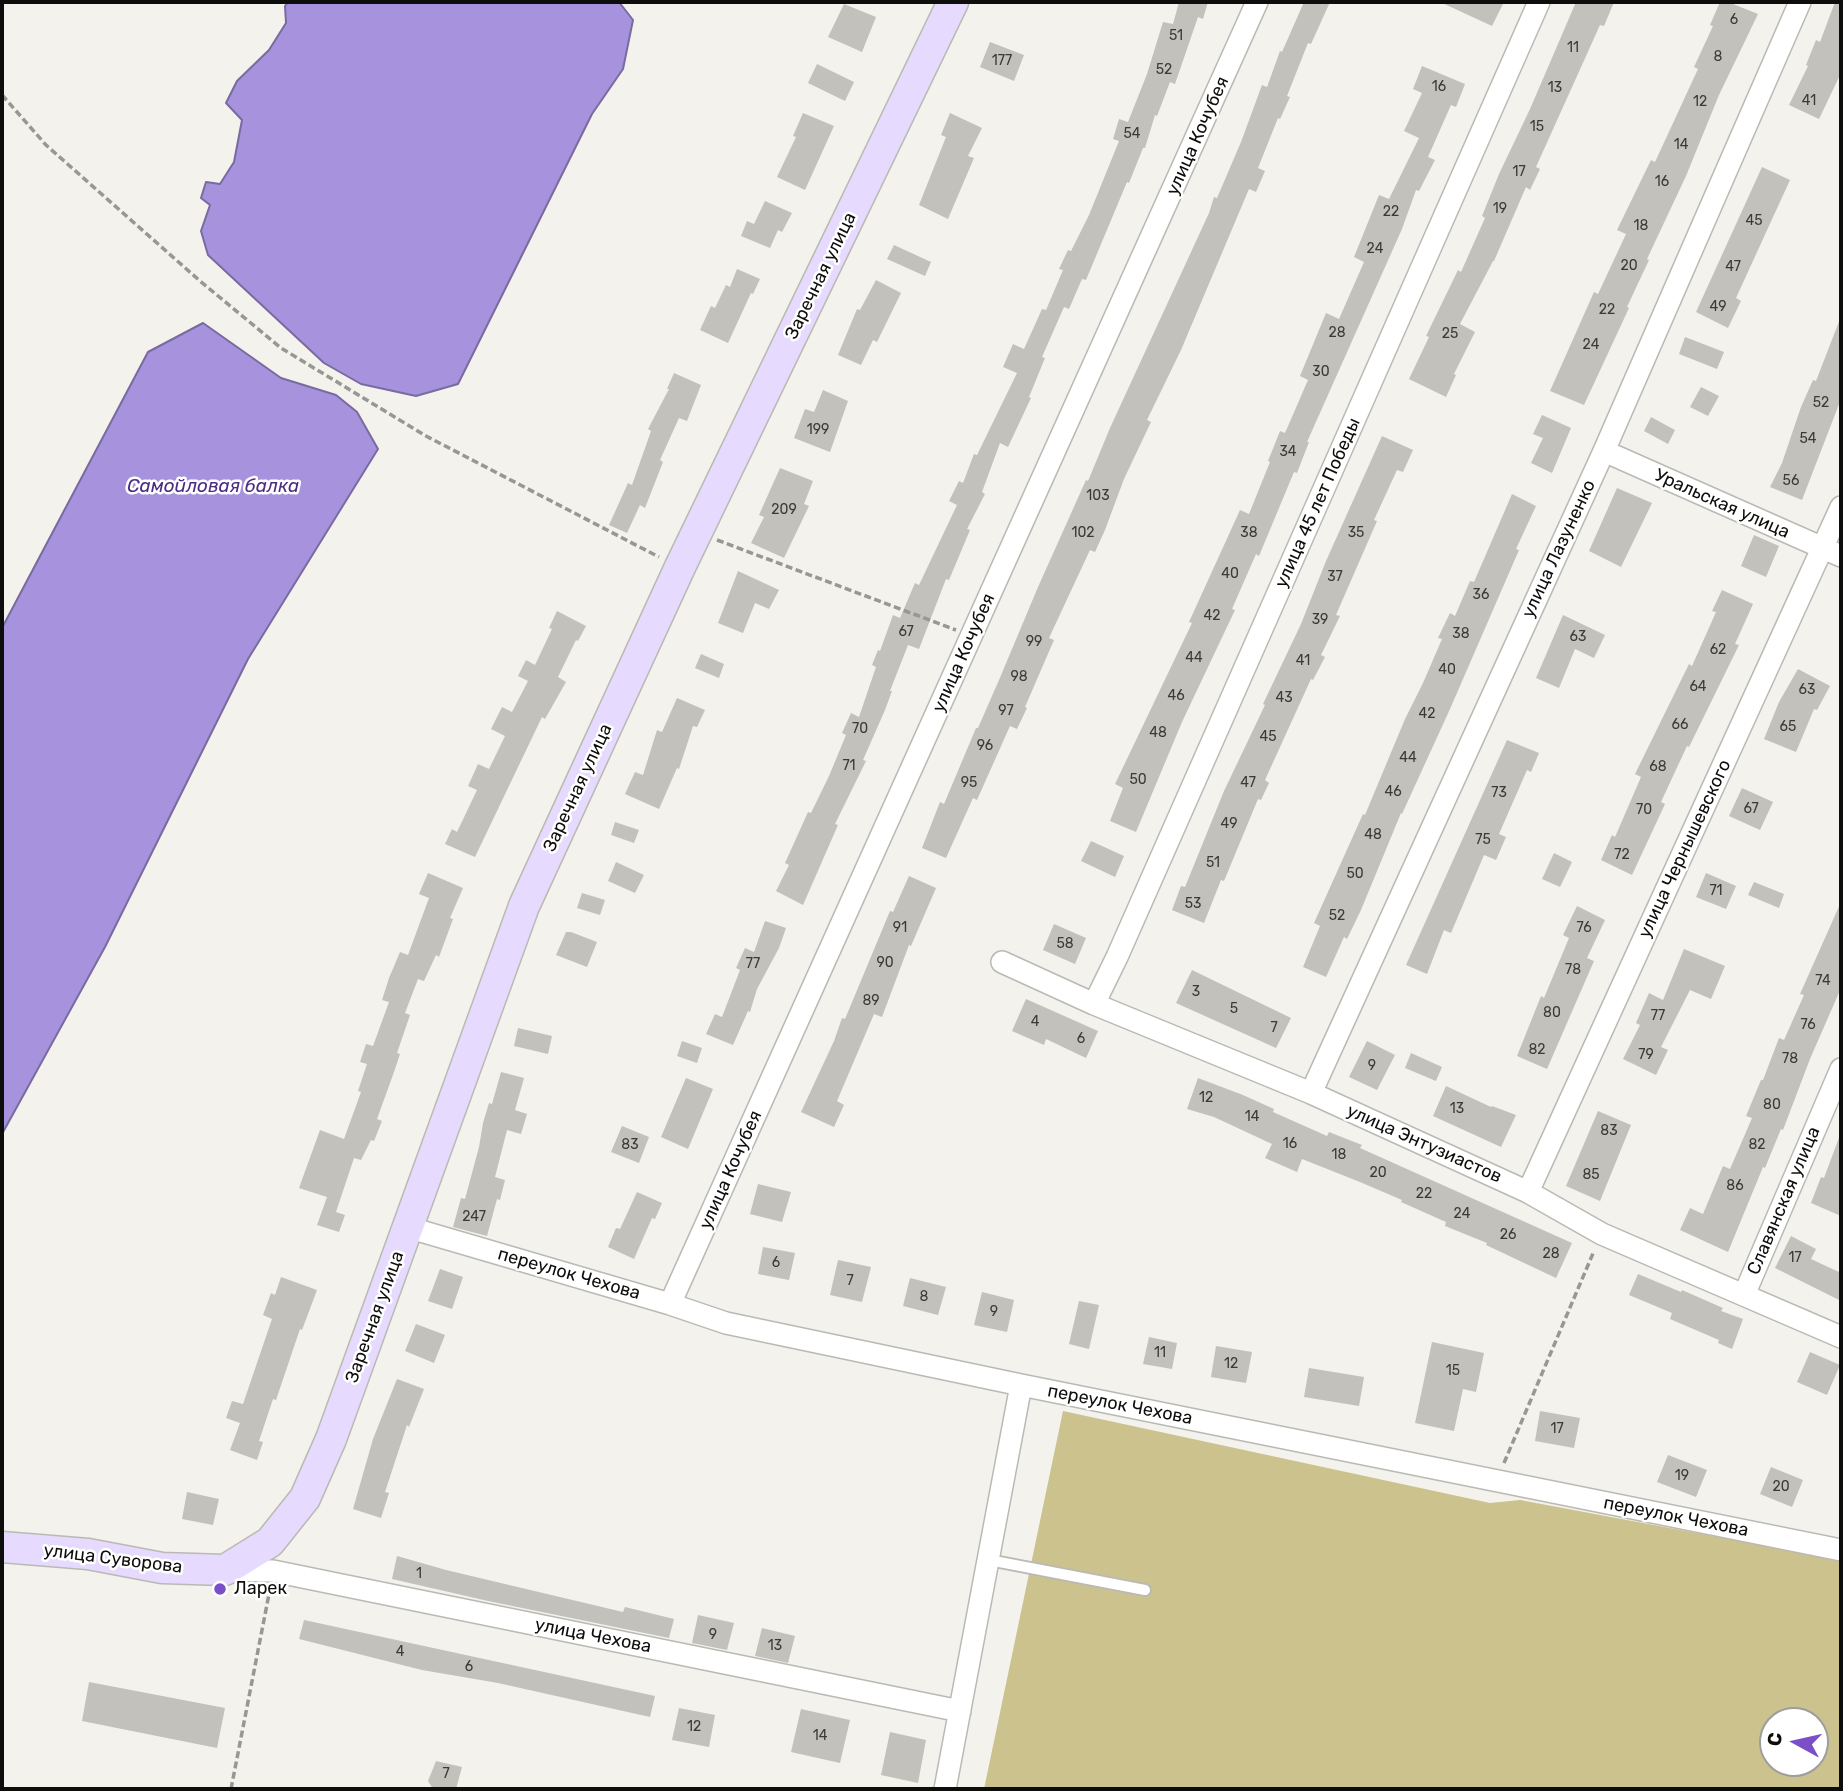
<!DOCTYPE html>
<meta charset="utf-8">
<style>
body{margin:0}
#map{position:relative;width:1843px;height:1791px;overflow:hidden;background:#f3f2ec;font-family:Rubik,sans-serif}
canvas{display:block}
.frame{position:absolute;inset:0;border:4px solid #0d0d0b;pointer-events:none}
.north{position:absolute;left:1759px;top:1707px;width:70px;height:70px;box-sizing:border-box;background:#fff;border:2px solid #9e9e9d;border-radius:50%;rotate:278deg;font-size:19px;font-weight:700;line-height:28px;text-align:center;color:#0d0d0b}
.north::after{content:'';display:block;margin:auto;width:24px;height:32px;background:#7a4fc8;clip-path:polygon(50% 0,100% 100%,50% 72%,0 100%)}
</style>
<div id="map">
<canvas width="1843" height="1791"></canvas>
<div class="frame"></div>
<div class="north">С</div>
</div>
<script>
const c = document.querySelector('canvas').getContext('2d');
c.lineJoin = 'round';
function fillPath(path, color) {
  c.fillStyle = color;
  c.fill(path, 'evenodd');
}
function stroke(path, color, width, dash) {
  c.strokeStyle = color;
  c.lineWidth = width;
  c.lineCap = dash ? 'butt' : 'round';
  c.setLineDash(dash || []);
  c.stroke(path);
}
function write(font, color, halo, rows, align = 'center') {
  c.font = font + ' Rubik,sans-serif';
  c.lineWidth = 5;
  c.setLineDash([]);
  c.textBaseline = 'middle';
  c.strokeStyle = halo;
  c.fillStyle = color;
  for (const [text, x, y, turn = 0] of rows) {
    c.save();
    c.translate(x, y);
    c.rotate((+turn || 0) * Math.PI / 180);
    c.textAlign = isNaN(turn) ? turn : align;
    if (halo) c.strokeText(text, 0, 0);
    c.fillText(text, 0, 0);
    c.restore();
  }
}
const green = new Path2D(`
 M1063,1411l427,92 30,-3 321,60v229h-857zM1773,1721h42v42h-42z`);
const water = new Path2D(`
 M288,2h331l14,18 -10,49 -31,45 -134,270 -42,12 -55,-12 -37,-21 -116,-108 -7,-24 9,-26 -9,-7 5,-16 14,2 14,-22 8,-42 -16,-17 11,-22 32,-31 17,-27 -1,-17z
 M203,323l78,55 55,17 21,17 21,37 -130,210 -143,288 -103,187v-506l146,-276z`);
const building = new Path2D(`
 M1179,2h29l-5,17 -5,-2 -23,67 -5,-2 -13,34 -2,-1 -10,33h-2l-14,35 -2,-1 -41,98 -4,-1 -13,30 -5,-2 -22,50 3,1 -16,39 2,1 -23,49 -8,-4 -18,49 3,2 -18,35 3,1 -21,50 -3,-1 -27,70 -11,-4 -18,46h2l-7,19 -22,50 3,1 -31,63 3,1 -35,80 -27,-14 13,-26 -4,-2 23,-51 3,1 18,-37 17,-41 -4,-2 9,-20 8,4 17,-50 -4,-2 6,-15 2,1 13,-36 7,3 15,-35 4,2 38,-80 -8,-4 10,-20 4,2 11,-29 3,1 40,-82 -14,-6 10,-23 11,5 18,-40 4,1 17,-40 -4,-1 9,-19 3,1 18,-36 30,-74 -6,-2 6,-20 9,3 19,-48 16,-52 10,2z
 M1304,2h26l-19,42 -3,-1 -21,53 3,1 -10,22 -2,-1 -20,50 7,3 -9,21 -7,-3 -68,161 -34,70 4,2 -27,57 -19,51 -10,22 -5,-2 -41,88 5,2 -29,67 2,1 -10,21 -7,-3 -33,74 -4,-2 -27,60 -24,-10 18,-46 4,2 32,-76h2l21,-48 39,-93 48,-107 2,1 22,-53 99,-215 5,-16 3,1 24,-56 21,-57 5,2 13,-36 2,1z
 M1440,2h64l-12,24z
 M1576,2h38l-10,24 -4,-1 -64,142 4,2 -10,21 -4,-3 -32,74h-1l-33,63 15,8 -21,42 2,1 -10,22 -37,-18 20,-42 -3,-1 32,-66 3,2 24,-54 -3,-2 17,-42 31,-65z
 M1720,2h8l30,12 -39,81 -33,81 -39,83 2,1 -22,47 2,1 -45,97 -34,-14 44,-99 4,2 28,-60 -9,-4 34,-70 4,2 43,-93 -4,-2 19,-41 -3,-1z
 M1835,2h6v71l-22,46 -30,-14 19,-39 -2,-1 10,-25 4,2z
 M844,4l32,13 -14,35 -34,-15z
 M990,42l34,13 -10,26 -34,-14z
 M817,64l37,18 -9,19 -37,-18z
 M1422,66l43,18 -9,23 -5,-2 -23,52 7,3 -16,31 -3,-1 -14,39 -95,213h2l-12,31 -3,-1 -35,84 -3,-2 -24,55 3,1 -53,112 -46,110 -26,-11 13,-33 -8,-4 77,-161 -3,-1 51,-112 9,4 21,-52 -2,-1 12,-30 5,2 23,-53 -8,-4 26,-63 13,6 25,-57 -10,-5 25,-62 10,4 30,-61 -15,-7 18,-38 -9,-4z
 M803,113l31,13 -29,64 -28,-13 19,-40 -3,-1z
 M950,113l32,15 -14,28 6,2 -26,61 -29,-14 27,-68 -5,-2z
 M1762,167l28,13 -54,118 5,3 -13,27 -32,-16z
 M765,201l27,12 -10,19 -4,-2 -8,18 -29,-12 6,-15 7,3z
 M894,245l37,17 -6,14 -38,-17z
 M737,269l23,10 -7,15 -2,-1 -23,50 -28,-13 11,-24 4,2 11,-23 4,2z
 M876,280l25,13 -24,49 -4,-2 -12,25 -23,-10 19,-46 3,1z
 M1840,319l1,80 -39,101 -32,-13 12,-24 19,-56 12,-27 3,1z
 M1685,337l39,15 -7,17 -38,-15z
 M674,373l27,12 -14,36 -8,-3 -19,42 3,2 -18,46 -5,-3 -13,28 -18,-8 19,-42 4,2 19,-54 -3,-2 21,-40h-2z
 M1701,387l18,9 -11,20 -18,-9z
 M823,390l25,11 -18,51 -36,-14 11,-29 9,3z
 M1542,415l29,13 -19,45 -21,-10 12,-25 -10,-4z
 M1651,417l24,13 -7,14 -24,-13z
 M1382,436l31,14 -10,22 -6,-2 -23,50 3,1 -41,94 4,1 -19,39 4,2 -12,23 -2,-1 -46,101 4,3 -8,17 -3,-1 -34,82 -3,-1 -17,43 -32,-13 9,-24 4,1 39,-96 41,-86 -2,-1 38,-80 25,-63z
 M780,468l33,13 -9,23 5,2 -25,52 -33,-15 13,-26 -5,-2z
 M1617,488l35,15 -31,64 -32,-16z
 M1512,494l24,12 -20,43 3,1 -69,159 -48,105 -1,-1 -40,97 -14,29 -3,-2 -18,40 -23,-10 17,-41 -6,-3 49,-109 2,1 40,-96 18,-36 19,-44 -4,-1 12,-25 5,3 15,-35 4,1z
 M1754,535l25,11 -13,31 -25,-11z
 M738,571l41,19 -10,19 -14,-6 -12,30 -25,-10z
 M1722,590l31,14 -18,40 4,1 -50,102 -2,-1 -26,56 4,2 -33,71 -31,-15 11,-25 3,2 26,-60 -6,-3 54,-110 3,2 24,-54 -4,-1z
 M557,611l29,15 -8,15 -2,-1 -18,37 8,5 -21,37 -3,-2 -67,140 -30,-13 7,-15 5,3 20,-42 -9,-4 10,-22 11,5 16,-33 -14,-7 11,-22 10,5 16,-31 -10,-5 8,-16 9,5 17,-36 -3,-1z
 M1563,615l42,20 -11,23 -19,-9 -16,39 -23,-10z
 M701,654l23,10 -5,14 -24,-10z
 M1798,669l32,17 -13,24 -3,-1 -18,43 -32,-13 15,-37z
 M677,698l28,12 -8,17 -4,-1 -14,43 -2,-1 -18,41 -34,-15 10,-22 8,3 14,-45 5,2z
 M1507,740l32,13 -8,19 -4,-2 -28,64 7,3 -10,23 -12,-5 -33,78 -7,-3 -17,44 -21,-9z
 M1742,788l31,14 -13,28 -31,-14z
 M615,822l24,8 -5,13 -23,-8z
 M1091,841l33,15 -9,21 -34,-16z
 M1554,853l18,9 -12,25 -18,-8z
 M616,862l28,13 -9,18 -27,-12z
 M428,873l35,15 -13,30 3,1 -14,38 -3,-2 -12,26 -6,-2 -13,34 5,2 -13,38 3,1 -6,18 -17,47 5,2 -8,20 -3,-1 -10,20 -7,-2 -18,54 9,3 -6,17 -22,-7 10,-28 -28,-9 21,-58 24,9 17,-47 -3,-1 9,-27 -7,-2 6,-18 7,2 16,-44 -7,-2 7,-22 11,-26 8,3 21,-57 -10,-4z
 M1706,873l30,13 -10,23 -30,-12z
 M909,876l27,12 -25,58 -2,-1 -27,72 -8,-3 -37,87 7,4 -10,22 -33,-15 33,-71 8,-23 3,1 45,-108 3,1z
 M1754,882l30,12 -5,14 -31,-13z
 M582,893l23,7 -5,15 -23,-7z
 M1841,902v86l-31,71 -27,71 -2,-1 -16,39 -2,-1 -35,85 -48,-22 10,-22 13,6 20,-48 7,3 22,-51 -6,-2 15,-36h2l16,-42 5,2 20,-45 -4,-1z
 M1577,906l28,14 -18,38 7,3 -47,108 -30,-13 24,-60 3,2 25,-60 -6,-3z
 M765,921l21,7 -7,20 -22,41 -7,23 -2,-1 -15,34 -27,-11 9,-20 7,3 18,-47 -4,-2 9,-20 9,4z
 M1054,924l32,14 -11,26 -32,-14z
 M566,932h5l26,10 -10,25 -31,-12z
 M1684,949l41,17 -14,33 -21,-9 -29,57 7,3 -12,25 -33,-16 17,-34 -4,-2 13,-30 14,7z
 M1192,970l99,48 -15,30 -100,-45z
 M1026,999l72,32 -12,27 -40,-19 -2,6 -32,-14z
 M518,1028l34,8 -4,18 -34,-8z
 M682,1041l20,7 -5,15 -20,-7z
 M1367,1041l28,14 -18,35 -28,-13z
 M1411,1053l31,14 -6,14 -31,-13z
 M501,1072l23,6 -9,32 12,4 -6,20 -14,-4 -12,47 10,3 -5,20 -3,-1 -10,37 -34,-9 8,-29 4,1 14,-52 4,-24 6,-20 3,1z
 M686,1078l27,11 -25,60 -27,-12z
 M1198,1078l45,17 31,14 -1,3 54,24 2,-4 33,13 -2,3 212,95 -16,35 -70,-33 1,-2 -42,-17 1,-4 -45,-20 1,-2 -42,-18 -58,-23 -5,13 -32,-14 7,-14 -58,-27 -27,-8z
 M1446,1086l45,21 1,-1 24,9 -15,32 -68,-31z
 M1598,1111l33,14 -31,76 -34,-15z
 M622,1126l27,11 -10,26 -28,-11z
 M1840,1135h1v81l-30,-13 10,-26 3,1z
 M758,1184l33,8 -9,30 -32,-8z
 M637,1192l25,11 -7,16 -3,-1 -18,41 -26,-12 8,-19 4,1z
 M1791,1236l25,13 -5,10 30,14v28l-66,-33z
 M763,1247l32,6 -6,27 -31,-6z
 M838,1260l33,7 -9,35 -32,-7z
 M440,1269l23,8 -11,32 -24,-8z
 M1638,1274l43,18 1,-2 41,18 -2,3 22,8 -11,30 -14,-6 1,-3 -49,-21 2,-6 -43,-18z
 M281,1277l36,13 -15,40 -2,-1 -24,71 -3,-1 -14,42 4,1 -6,18 -27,-10 10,-27 -14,-5 6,-17 11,3 29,-85 -9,-4 8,-22 4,2z
 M910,1278l36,9 -8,28 -35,-9z
 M982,1292l32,8 -7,32 -33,-7z
 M1079,1301l20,4 -10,44 -20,-5z
 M416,1324l29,11 -11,28 -29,-12z
 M1149,1337l28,6 -5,26 -29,-5z
 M1432,1342l52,11 -8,39 -13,-3 -9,42 -39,-8z
 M1216,1346l36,6 -6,31 -35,-6z
 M1810,1352l30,13 -13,30 -30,-13z
 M1309,1368l55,9 -5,29 -55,-9z
 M397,1379l27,10 -15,38 -2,-2 -22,67 4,1 -8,25 -28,-9 20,-70z
 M1540,1411l40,7 -6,30 -39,-7z
 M1668,1455l39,15 -11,27 -39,-15z
 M1771,1467l32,13 -11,27 -32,-13z
 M187,1492l32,7 -6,26 -31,-6z
 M397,1556l49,14 177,42 2,-5 49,12 -5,19 -181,-37 -96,-22z
 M698,1615l36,8 -7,27 -35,-7z
 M304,1620l351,76 -5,21 -152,-34 -76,-13 -123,-31z
 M762,1628l33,8 -7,27 -33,-7z
 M89,1682l136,26 -8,40 -135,-27z
 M679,1708l36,7 -6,32 -37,-7z
 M801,1709l49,11 -10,43 -49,-11z
 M890,1732l36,8 -8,43 -37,-8z
 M436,1761l26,6 -6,22h-23l-5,-8z`);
const path = new Path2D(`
 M2,95l44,50 154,136 81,67 145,88 233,121
 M717,540l239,90
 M1504,1463l90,-212
 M231,1789l39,-200`);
const service = new Path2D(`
 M989,1560l156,30`);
const minor = new Path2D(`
 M1604,451l237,105
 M1002,962l92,42 217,89 217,99 74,42 239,103
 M1094,1004l23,-47 422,-955
 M1311,1093l293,-642 196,-449
 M1528,1192l313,-685
 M407,1227l263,77 56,19 295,62 820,165
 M1744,1295l97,-226
 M670,1304l587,-1302
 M225,1570l48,1 687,140
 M945,1789l76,-404`);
const secondary = new Path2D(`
 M2,1547l86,7 74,14 63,2 45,-28 35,-44 26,-59 193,-533 156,-339 273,-565`);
const markers = [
 [220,1589,7,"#7a4fc8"]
];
const numberNames = [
 ["6",1734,20],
 ["51",1176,36],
 ["11",1573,48],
 ["8",1718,57],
 ["177",1002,61],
 ["52",1164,70],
 ["16",1439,87],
 ["13",1555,88],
 ["41",1809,101],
 ["12",1700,102],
 ["15",1537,127],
 ["54",1132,134],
 ["14",1681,145],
 ["17",1519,172],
 ["16",1662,182],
 ["19",1500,209],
 ["22",1391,212],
 ["45",1754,221],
 ["18",1641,226],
 ["24",1375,249],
 ["20",1629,266],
 ["47",1733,267],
 ["49",1718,307],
 ["22",1607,310],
 ["28",1337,333],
 ["25",1450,334],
 ["24",1591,345],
 ["30",1321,372],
 ["52",1821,403],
 ["199",818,430],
 ["54",1808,439],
 ["34",1288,452],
 ["56",1791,481],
 ["103",1098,496],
 ["209",784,510],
 ["102",1083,533],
 ["38",1249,533],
 ["35",1356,533],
 ["40",1230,574],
 ["37",1335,577],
 ["36",1481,595],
 ["42",1212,616],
 ["39",1320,620],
 ["67",906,632],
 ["38",1461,634],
 ["63",1578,637],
 ["99",1034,642],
 ["62",1718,650],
 ["44",1194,658],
 ["41",1303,661],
 ["40",1447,670],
 ["98",1019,677],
 ["64",1698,687],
 ["63",1807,690],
 ["46",1176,696],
 ["43",1284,698],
 ["97",1006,711],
 ["42",1427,714],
 ["66",1680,725],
 ["65",1788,727],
 ["70",860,729],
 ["48",1158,733],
 ["45",1268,737],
 ["96",985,746],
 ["44",1408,758],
 ["71",849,766],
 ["68",1658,767],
 ["50",1138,780],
 ["95",969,783],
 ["47",1248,783],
 ["46",1393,792],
 ["73",1499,793],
 ["67",1751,809],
 ["70",1644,810],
 ["49",1229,824],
 ["48",1373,835],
 ["75",1483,840],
 ["72",1622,855],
 ["51",1213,863],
 ["50",1355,874],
 ["71",1716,891],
 ["53",1193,904],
 ["52",1337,916],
 ["91",900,928],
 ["76",1584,928],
 ["58",1065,944],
 ["90",885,963],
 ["77",753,964],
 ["78",1573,970],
 ["74",1823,981],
 ["3",1196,992],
 ["89",871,1001],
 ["5",1234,1009],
 ["80",1552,1013],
 ["77",1658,1016],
 ["4",1035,1022],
 ["76",1808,1025],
 ["7",1274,1028],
 ["6",1081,1039],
 ["82",1537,1050],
 ["79",1646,1055],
 ["78",1790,1059],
 ["9",1372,1066],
 ["12",1206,1098],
 ["80",1772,1105],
 ["13",1457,1109],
 ["14",1252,1117],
 ["83",1609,1131],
 ["16",1290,1144],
 ["83",630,1145],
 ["82",1757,1145],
 ["18",1339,1155],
 ["20",1378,1173],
 ["85",1591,1175],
 ["86",1735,1186],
 ["22",1424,1194],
 ["24",1462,1214],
 ["247",474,1217],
 ["26",1508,1235],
 ["28",1551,1254],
 ["17",1795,1258],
 ["6",776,1263],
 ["7",850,1281],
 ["8",924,1297],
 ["9",994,1312],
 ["11",1160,1353],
 ["12",1231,1364],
 ["15",1453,1371],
 ["17",1557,1429],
 ["19",1682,1476],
 ["20",1781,1487],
 ["1",419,1574],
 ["9",713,1635],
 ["13",775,1646],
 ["4",400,1652],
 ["6",469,1667],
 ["12",694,1727],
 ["14",820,1736],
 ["7",446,1774]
];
const streetNames = [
 ["улица Кочубея",1198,136,-66],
 ["Заречная улица",821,276,-64],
 ["улица 45 лет Победы",1318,503,-66],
 ["Уральская улица",1722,504,24],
 ["улица Лазуненко",1559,549,-65],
 ["улица Кочубея",964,653,-66],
 ["Заречная улица",578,788,-65],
 ["улица Чернышевского",1685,849,-65],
 ["улица Энтузиастов",1424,1144,24],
 ["улица Кочубея",731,1170,-66],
 ["Славянская улица",1784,1201,-67],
 ["переулок Чехова",569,1274,16],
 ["Заречная улица",375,1317,-70],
 ["переулок Чехова",1120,1405,11],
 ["переулок Чехова",1676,1517,11],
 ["улица Суворова",113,1559,7],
 ["улица Чехова",593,1636,11]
];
const poiNames = [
 ["Ларек",234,1589]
];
const waterNames = [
 ["Самойловая балка",213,487]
];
fillPath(green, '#cbc28e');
fillPath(water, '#a792de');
stroke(water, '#796a9f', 2);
fillPath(building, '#c2c1bb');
stroke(service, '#bab9b3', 14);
stroke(minor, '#bab9b3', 24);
stroke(secondary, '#bab9b3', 33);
stroke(path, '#989893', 3.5, [7, 3.5]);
stroke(service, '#fff', 10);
stroke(minor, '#fff', 21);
stroke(secondary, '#e6dafe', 30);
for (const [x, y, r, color] of markers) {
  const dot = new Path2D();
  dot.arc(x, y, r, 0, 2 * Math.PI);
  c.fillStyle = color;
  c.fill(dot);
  stroke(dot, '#fff', 2.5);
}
write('14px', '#3a3a37', null, numberNames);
write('18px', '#0d0d0b', '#fff', streetNames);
write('18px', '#0d0d0b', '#fff', poiNames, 'left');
write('italic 19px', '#4c2b83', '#fff', waterNames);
</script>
